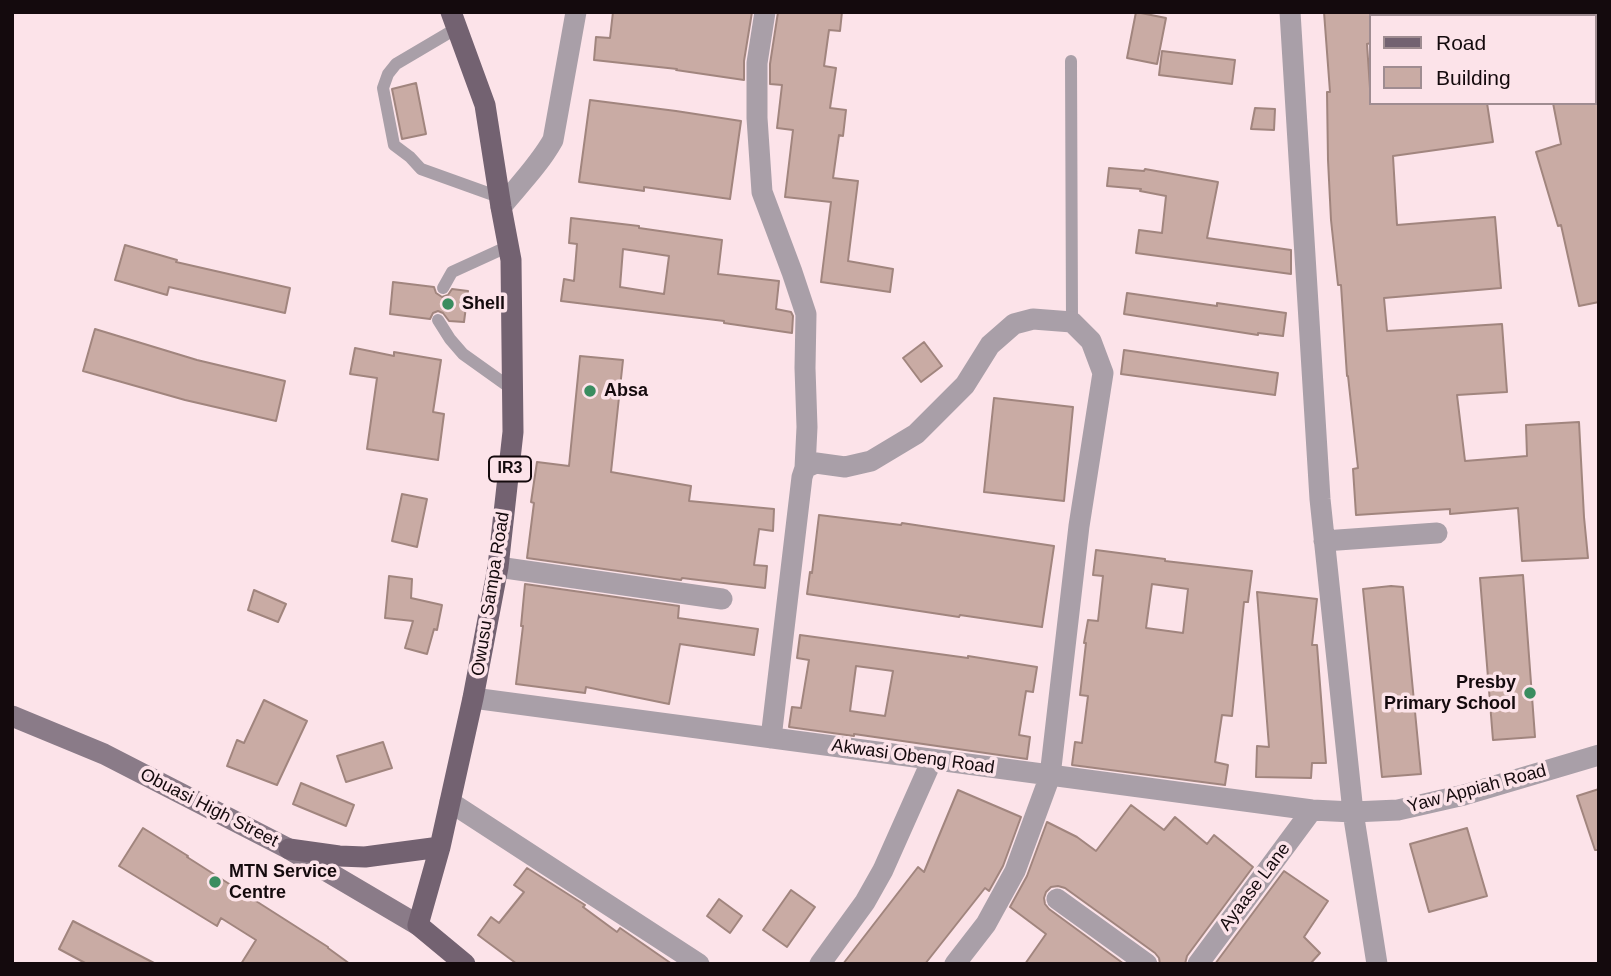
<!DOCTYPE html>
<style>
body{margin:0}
#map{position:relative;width:1611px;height:976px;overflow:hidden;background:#fce3e9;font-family:Arial,sans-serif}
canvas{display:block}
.frame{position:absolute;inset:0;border:14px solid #140a0d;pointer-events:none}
.legend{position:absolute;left:1369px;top:14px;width:228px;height:91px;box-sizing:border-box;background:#fce3e9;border:2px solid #9f8c91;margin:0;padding:9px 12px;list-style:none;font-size:21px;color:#140a0d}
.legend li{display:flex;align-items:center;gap:14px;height:35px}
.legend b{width:35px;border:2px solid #9f8c91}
</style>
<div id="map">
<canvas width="1611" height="976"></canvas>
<div class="frame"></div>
<ul class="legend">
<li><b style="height:9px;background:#736271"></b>Road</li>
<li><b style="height:19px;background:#c9aba4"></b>Building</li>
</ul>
</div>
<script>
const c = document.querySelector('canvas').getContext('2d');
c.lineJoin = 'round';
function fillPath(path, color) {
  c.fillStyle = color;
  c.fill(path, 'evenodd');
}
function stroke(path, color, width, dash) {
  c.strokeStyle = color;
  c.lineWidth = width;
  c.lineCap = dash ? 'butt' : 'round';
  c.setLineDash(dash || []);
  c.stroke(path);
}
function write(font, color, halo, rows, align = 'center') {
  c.font = font + ' Arial,sans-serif';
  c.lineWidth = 7;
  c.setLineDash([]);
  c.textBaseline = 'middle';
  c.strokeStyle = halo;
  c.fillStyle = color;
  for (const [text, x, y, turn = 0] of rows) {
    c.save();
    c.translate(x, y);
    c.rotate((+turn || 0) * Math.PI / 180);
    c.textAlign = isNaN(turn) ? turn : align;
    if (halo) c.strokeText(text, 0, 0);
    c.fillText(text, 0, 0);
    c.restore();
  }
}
const building = new Path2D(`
 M613,12h139l-8,49v19l-68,-10 1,-1 -83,-9 2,-23 14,1z
 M778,12h64l-2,19 -11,-1 -5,36 12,2 -6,40 16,2 -3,26 -4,-1 -6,43 25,3 -10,80 45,8 -3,23 -69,-10 10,-80 -46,-5 8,-67 -16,-2 5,-43 -12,-1v-20z
 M1136,12l30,6 -9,46 -30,-6z
 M1324,12h47v31l-4,1 4,59h116l6,39 -100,14 4,69 98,-8 6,71 -117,10 3,33 115,-7 5,68 -50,3 8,66 62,-5 -1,-31 53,-3 5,95 4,41 -66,3 -4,-53 -68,6v-5l-94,6 -3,-46 5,-1 -10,-92h-1l-6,-91h-3l-7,-65 -3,-60 -1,-68h3z
 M1162,51l73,9 -3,24 -73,-9z
 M416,83l10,51 -24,5 -10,-50z
 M590,100l86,11 65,10 -11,78 -86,-12v4l-65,-9z
 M1553,103h46v199l-20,4 -18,-81 -3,1 -22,-74 25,-8z
 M1255,108l20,1 -1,21 -23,-1z
 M1109,168l35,3 1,-2 73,13 -11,56 84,12v24l-155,-21 3,-23 23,3 4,-37 -26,-5 1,-2 -34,-3z
 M571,218l68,8v2l83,12 -4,34 61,7 -3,28 15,3 2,4 -1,17 -68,-10v-2l-163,-20 3,-22 10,2 3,-37 -8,-1zM623,249l46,7 -5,38 -44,-7z
 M125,245l52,15 -1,2 114,26 -5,25 -116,-26 -2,8 -52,-15z
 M393,282l41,5 2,6 6,4 6,-2 4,-6 16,2 -4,31 -15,-1 -6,-8 -5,-2 -5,2 -3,6 -40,-5z
 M1127,293l90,13v-3l69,10 -3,23 -25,-3v2l-134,-21z
 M95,329l102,31 88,21 -9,40 -91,-21 -102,-29z
 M924,342l18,24 -21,16 -18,-24z
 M355,348l39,8v-4l47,8 -8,52 11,2 -6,46 -71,-11 10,-71 -27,-4z
 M1124,350l154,23 -3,22 -154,-21z
 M580,356l43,4 -12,112 80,14 -2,15 85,8 -1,22 -14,-2 -5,36 13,1 -2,22 -83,-10 -1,2 -154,-22 7,-55 -3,-1 6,-40 32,4z
 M994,398l79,9 -9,94 -80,-9z
 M402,494l25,5 -10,48 -25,-6z
 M819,515l82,10 1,-2 152,23 -12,81 -82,-12 -1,2 -152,-23 3,-22 2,1z
 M1096,550l69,9v2l87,10 -4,31h-4l-12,114 -10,-1 -7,47 13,3 -3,20 -153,-20 3,-23 7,1 6,-47 -8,-1 6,-52h-2l4,-23 10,1 5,-45 -10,-1zM1152,584l36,5 -5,44 -37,-5z
 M1523,575l12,162 -42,3 -13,-162z
 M389,576l23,3 -1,19 31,7 -5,25 -3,-1 -7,25 -22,-6 8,-27 -28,-3z
 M525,584l154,22 -1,12 80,11 -4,26 -74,-11 -11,60 -83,-17 -1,6 -69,-9 7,-58h-2z
 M1391,586l12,1 18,187 -39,3 -19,-188z
 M254,590l32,14 -8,18 -30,-12z
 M1257,592l60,7 -5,46h5l9,118h-14l-1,15 -55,-1 1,-31 12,1z
 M800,635l168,23v-2l69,11 -4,25 -7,-1 -7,44 11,2 -3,22 -173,-25v2l-65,-9 3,-20 9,1 8,-48 -12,-2zM856,666l37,5 -8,45 -35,-5z
 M264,700l43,21 -30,64 -50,-19 10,-26 7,3z
 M383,742l9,26 -46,14 -9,-26z
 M301,783l53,22 -8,21 -53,-22z
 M1599,789v61h-4l-18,-54z
 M958,790l63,27 -18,49 -14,25 -4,-3 -60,76h-82l75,-97 6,5z
 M1131,805l33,25 11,-13 32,27 7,-9 39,32 -66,89 -2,8h-25l-1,-6 -4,-5 -90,-65 -7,-2 -7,1 -5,5 -2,6 1,6 4,5 75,55h-99l21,-30 -36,-27 17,-31 20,-54 30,15 19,14z
 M143,828l45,28 -1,1 141,90v1l22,16h-109l15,-24 -35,-22 -4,8 -98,-60z
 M1467,828l20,68 -58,16 -19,-68z
 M527,868l58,37 -2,2 34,25 3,-4 52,36h-155l-39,-29 13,-18 8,6 25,-31 -10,-7z
 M1284,871l44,30 -24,36 16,16 -10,11h-95z
 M791,890l24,17 -28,40 -24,-17z
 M719,899l23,17 -12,17 -23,-17z
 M73,921l83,43h-69l-28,-15z`);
const lane = new Path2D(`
 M457,28l-61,36 -8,10 -5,14 11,57 16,12 11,12 78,28
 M1071,61l1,261
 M443,288l9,-16 57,-26
 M438,320l12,19 13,15 49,35`);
const street = new Path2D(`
 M765,12l-8,51v55l5,74 30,80 14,42 -1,54 2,59 -2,41
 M1290,12l30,487 33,313 24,152
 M501,207c18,-22 38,-42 52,-67l23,-128
 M1324,541l113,-8
 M498,567l224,32
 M473,698l839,112 41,2 45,-2 66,-15 135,-40
 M771,738l31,-261 3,-9 11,-5 29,4 26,-6 45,-27 49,-49 25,-40 24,-21 19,-5 39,3 19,19 12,32 -24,153 -29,250 -35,95 -29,53 -31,40
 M450,802l249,162
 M1057,899l90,65
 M820,964l45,-62 18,-32 49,-110
 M1198,964l114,-154`);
const secondary = new Path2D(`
 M12,716l92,38 185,95 129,76`);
const primary = new Path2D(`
 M451,12l34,93 16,102 10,53 2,172 -15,135 -25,131 -33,149 -22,78 47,39
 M289,849l50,7 26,1 75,-10`);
const markers = [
 [448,304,7,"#3a8d60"],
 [590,391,7,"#3a8d60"],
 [1530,693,7,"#3a8d60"],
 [215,882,7,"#3a8d60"]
];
const shields = [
 [510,469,42]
];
const shieldNames = [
 ["IR3",510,469]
];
const poiNames = [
 ["Shell",462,304],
 ["Absa",604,391],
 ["Presby",1516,683,"right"],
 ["Primary School",1516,704,"right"],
 ["MTN Service",229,872],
 ["Centre",229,893]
];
const streetNames = [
 ["Owusu Sampa Road",491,594,-81],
 ["Akwasi Obeng Road",913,757,8],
 ["Yaw Appiah Road",1477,789,-15],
 ["Obuasi High Street",209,808,27],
 ["Ayaase Lane",1255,887,-53]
];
fillPath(building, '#c9aba4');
stroke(building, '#a1857e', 2);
stroke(lane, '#a99fa8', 12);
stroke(street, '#a99fa8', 21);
stroke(secondary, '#8a7b88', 21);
stroke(primary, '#736271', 21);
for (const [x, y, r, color] of markers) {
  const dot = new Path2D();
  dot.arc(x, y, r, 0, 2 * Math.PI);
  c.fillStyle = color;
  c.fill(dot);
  stroke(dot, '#fce3e9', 2.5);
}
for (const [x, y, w] of shields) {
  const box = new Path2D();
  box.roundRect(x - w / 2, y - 12.5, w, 25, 5);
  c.fillStyle = '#fce3e9';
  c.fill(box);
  stroke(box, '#140a0d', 2);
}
write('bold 16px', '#140a0d', null, shieldNames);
write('bold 18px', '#140a0d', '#fce3e9', poiNames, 'left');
write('18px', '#140a0d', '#fce3e9', streetNames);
</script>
